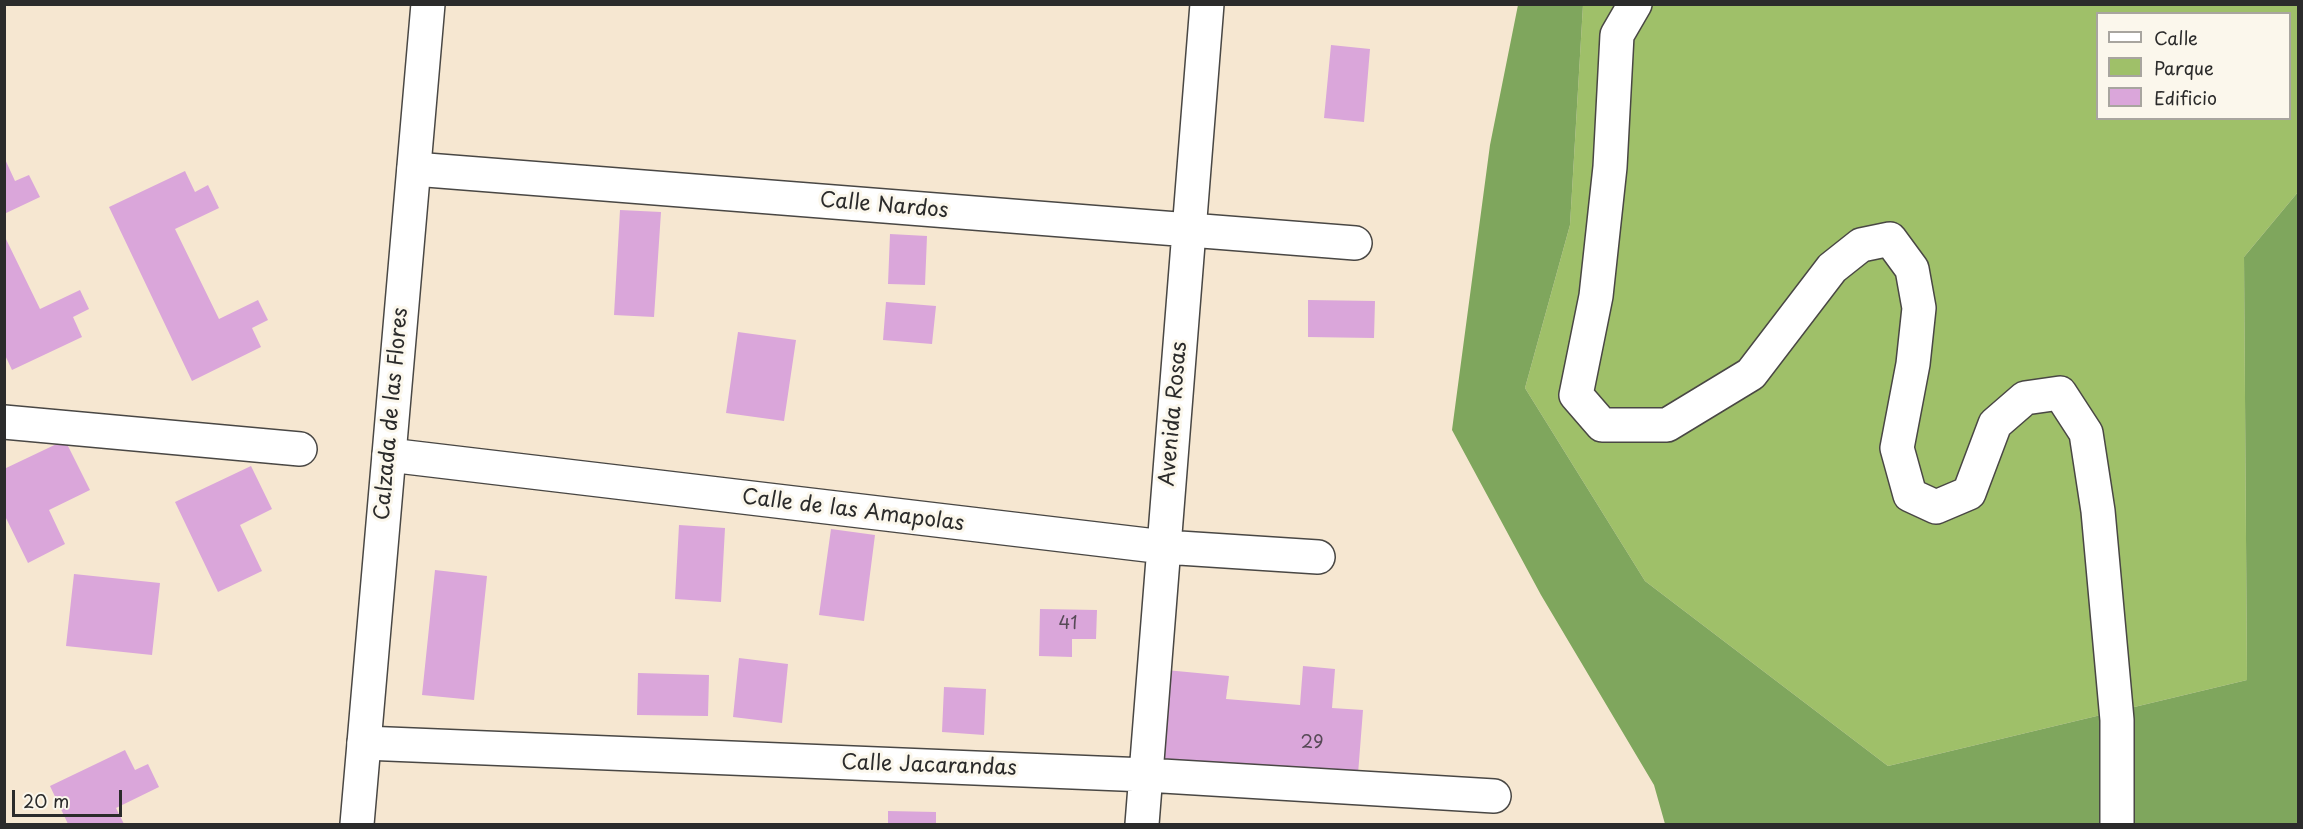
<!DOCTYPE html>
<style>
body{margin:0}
#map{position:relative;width:2303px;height:829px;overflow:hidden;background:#f6e7d1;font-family:"Playpen Sans",sans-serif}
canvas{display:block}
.frame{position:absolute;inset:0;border:6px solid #2b2b2b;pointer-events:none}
.legend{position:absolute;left:2096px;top:12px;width:195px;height:108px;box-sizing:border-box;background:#fbf7ec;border:2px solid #a8a59f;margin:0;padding:8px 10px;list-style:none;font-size:18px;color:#2b2b2b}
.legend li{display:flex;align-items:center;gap:12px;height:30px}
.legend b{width:30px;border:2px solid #a8a59f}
.scale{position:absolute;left:12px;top:790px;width:110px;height:27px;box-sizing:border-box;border:3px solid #2b2b2b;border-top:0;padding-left:8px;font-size:18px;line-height:21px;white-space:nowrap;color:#2b2b2b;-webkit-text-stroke:4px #fbf7ec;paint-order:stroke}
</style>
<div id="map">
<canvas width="2303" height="829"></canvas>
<div class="frame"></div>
<ul class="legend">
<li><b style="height:8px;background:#fff"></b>Calle</li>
<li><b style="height:16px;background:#9fc069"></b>Parque</li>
<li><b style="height:16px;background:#daa6da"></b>Edificio</li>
</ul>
<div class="scale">20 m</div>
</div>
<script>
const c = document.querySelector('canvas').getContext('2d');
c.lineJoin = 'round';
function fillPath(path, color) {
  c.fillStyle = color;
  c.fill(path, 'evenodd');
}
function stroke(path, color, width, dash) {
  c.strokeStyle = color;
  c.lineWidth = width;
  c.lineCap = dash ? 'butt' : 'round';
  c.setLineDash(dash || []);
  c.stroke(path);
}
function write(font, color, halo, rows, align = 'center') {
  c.font = font + ' "Playpen Sans",sans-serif';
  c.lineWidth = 6;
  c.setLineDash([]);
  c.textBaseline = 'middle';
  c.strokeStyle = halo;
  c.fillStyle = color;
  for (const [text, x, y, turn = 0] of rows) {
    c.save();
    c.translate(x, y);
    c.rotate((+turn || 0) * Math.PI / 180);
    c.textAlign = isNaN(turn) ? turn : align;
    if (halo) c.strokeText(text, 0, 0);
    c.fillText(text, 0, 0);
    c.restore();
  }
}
const green = new Path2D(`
 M1583,5h715v187l-54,65 3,423 -359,86 -243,-185 -120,-193 45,-163zM2098,14h192v104h-192z`);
const forest = new Path2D(`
 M1518,5h65l-13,220 -45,163 120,193 243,185 359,-86 -3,-423 54,-65v632h-633l-11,-39 -113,-190 -89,-165 38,-285z`);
const building = new Path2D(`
 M1331,45l39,4 -6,73 -40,-4z
 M4,157l11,24 14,-6 11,22 -36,17z
 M185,171l10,21 13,-7 11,23 -44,21 44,90 39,-19 10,20 -16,8 9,19 -69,34 -83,-174z
 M620,210l41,2 -7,105 -40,-2z
 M890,234l37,2 -2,49 -37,-1z
 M4,235l36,74 40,-19 9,19 -16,8 9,20 -70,33 -8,-17z
 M1308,300l67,1 -1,37 -66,-1z
 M886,302l50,4 -4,38 -49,-4z
 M738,332l58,8 -12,81 -58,-8z
 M65,440l25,50 -41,20 16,34 -37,19 -24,-49v-45z
 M251,466l21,43 -32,16 22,46 -44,21 -43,-90z
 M679,525l46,3 -4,74 -46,-3z
 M831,529l44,6 -11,86 -45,-6z
 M435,570l52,6 -13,124 -52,-5z
 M74,574l86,9 -8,72 -86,-9z
 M1040,609l57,1 -1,29h-24v18l-33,-1z
 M739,658l49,6 -6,59 -49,-6z
 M1303,666l32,3 -3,39 31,2 -6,77 -199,-22 8,-95 63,6 -3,23 74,6z
 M638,673l71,2 -1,41 -71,-1z
 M944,687l42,2 -2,46 -42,-3z
 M125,750l10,20 13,-6 11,23 -43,21 8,16h-56l-18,-38z
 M888,811l48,1v12h-48z`);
const minor = new Path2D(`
 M1635,4l-18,31 -7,132 -14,129 -20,99 26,30h65l84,-51 81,-106 29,-23 29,-6 22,30 7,39 -6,56 -16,84 13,47 26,12 33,-14 26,-69 30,-26 35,-5 26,40 12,78 19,209v104
 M414,169l941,74
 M4,422l296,27
 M389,455l775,92 154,10
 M364,743l782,32 348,21
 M1142,824l65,-820`);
const secondary = new Path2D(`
 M357,824l71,-820`);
const numberNames = [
 ["41",1068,624],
 ["29",1312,743]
];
const streetNames = [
 ["Calle Nardos",884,206,5],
 ["Calzada de las Flores",392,414,-85],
 ["Avenida Rosas",1174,414,-85],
 ["Calle de las Amapolas",853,511,7],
 ["Calle Jacarandas",929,766,2]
];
fillPath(green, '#9fc069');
fillPath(forest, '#7fa65d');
fillPath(building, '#daa6da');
stroke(minor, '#494744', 36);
stroke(secondary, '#494744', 36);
stroke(minor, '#fff', 33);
stroke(secondary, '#fff', 33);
write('18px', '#574a57', null, numberNames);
write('21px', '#2b2b2b', '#fbf7ec', streetNames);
</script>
